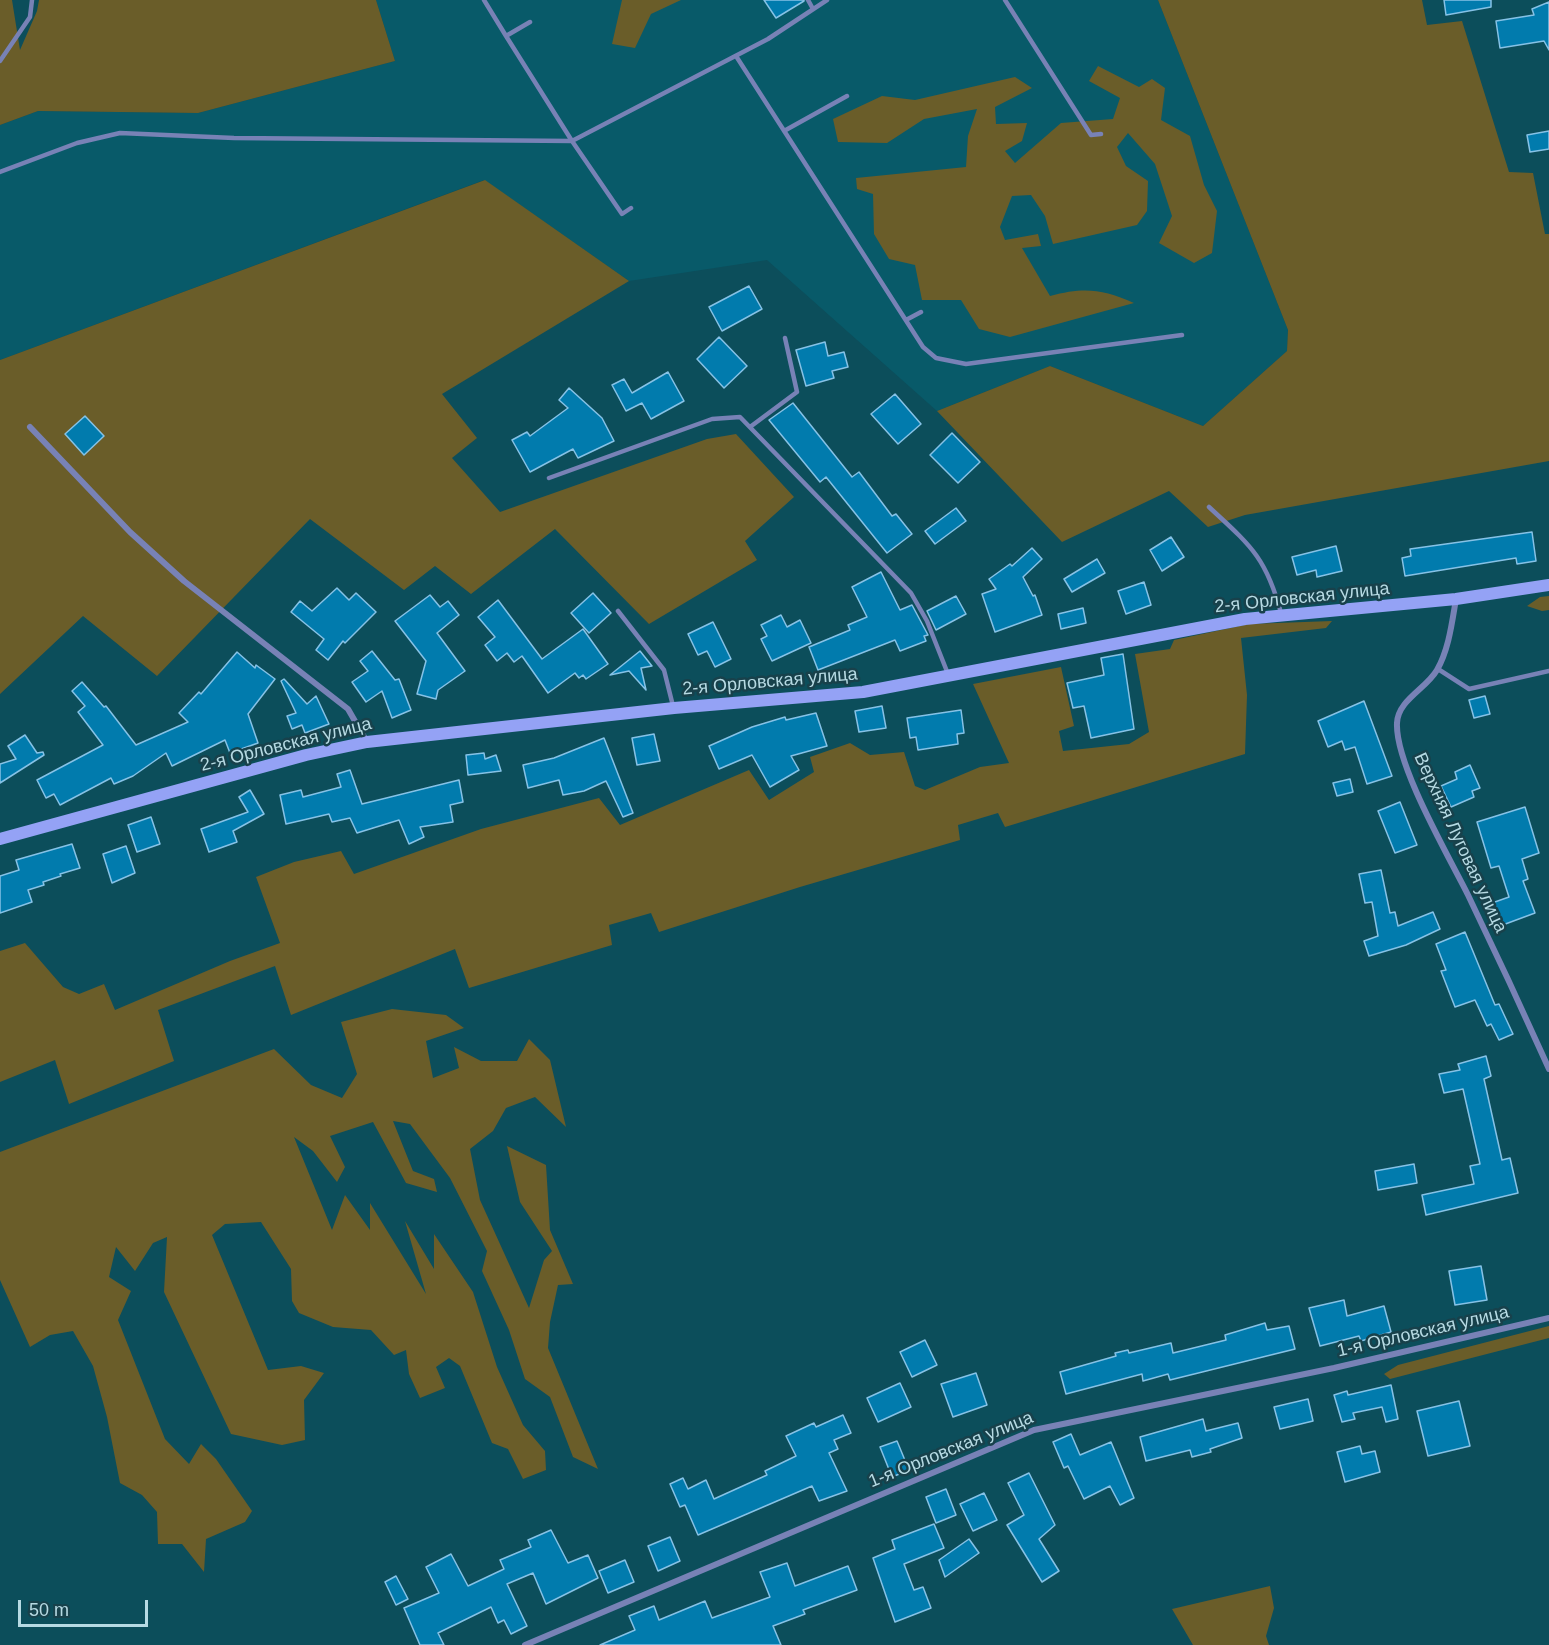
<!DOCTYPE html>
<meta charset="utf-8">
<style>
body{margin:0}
#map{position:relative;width:1549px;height:1645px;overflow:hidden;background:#0c4e5b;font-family:Helvetica,sans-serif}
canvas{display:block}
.scale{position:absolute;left:18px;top:1600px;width:130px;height:27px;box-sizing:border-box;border:3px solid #b6dae3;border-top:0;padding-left:8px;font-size:18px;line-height:21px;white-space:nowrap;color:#b6dae3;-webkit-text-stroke:4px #18414b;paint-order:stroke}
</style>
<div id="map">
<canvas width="1549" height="1645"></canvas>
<div class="scale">50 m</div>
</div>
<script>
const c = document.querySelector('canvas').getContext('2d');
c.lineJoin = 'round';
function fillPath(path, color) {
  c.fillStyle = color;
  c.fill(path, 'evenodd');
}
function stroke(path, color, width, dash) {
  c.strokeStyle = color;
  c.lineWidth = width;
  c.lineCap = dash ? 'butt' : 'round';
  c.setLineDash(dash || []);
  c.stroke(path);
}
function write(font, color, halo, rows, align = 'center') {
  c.font = font + ' Helvetica,sans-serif';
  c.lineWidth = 5;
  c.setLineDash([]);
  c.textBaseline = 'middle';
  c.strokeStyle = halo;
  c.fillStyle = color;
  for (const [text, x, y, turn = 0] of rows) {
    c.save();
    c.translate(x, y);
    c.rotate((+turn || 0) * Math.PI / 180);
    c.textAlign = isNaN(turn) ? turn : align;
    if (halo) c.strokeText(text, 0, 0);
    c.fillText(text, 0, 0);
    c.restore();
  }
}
const built = new Path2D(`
 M376,0h782l130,330 -1,21 -84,75 -153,-60 -113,45 -170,-151 -138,21 -145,-101 -484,180v-235l38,-14 160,2 197,-52z`);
const green = new Path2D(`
 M0,0h12l8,50 17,-39 2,-11h337l19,61 -197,52 -160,-2 -38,14z
 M622,0h59l-30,14 -16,34 -23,-4z
 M1158,0h264l5,25 35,-4 47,151 24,1 12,61h4v227l-304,54 -37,12 -39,-36 -107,51 -125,-131 113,-45 153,60 84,-75 1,-21z
 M1098,66l41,21 13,-8 13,9 -4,32 29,16 14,49 13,26 -5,42 -18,10 -35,-20 13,-27 -17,-52 -27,-31 -11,14 9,19 22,15 -1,30 -10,14 -84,19 -8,-28 -14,-21 -19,1 -12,31 5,13 33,-6 3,12 -19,2 28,48c34,-9 52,-7 84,7l-124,34 -31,-8 -18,-29h-39l-7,-35 -26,-6 -15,-25 -1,-40 -16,-5 -1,-11 110,-11 2,-31 9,-27 -53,10 -37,24 -49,-1 -5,-23 49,-23 33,4 100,-23 17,11 -37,19 1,17 31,-1 -5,18 -17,10 10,12 46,-40 52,-4 7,-21 -31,-17z
 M485,180l144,101 -187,113 35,44 -25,20 48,54 207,-73 29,-5 58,63 -49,44 12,19 -108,64 -94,-95 -84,65 -36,-28 -31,24 -94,-71 -153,157 -74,-60 -83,78v-334z
 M1549,596v14l-7,1 -15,-5 13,-9z
 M1332,621l-6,7 -85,10 6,57 -2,59 -240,73 -7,-14 -40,12 2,15 -160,47 -141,45 -8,-19 -42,12 3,20 -143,43 -14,-39 -164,66 -16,-49 -117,44 16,51 -105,43 -14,-44 -55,22v-131l25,-8 38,44 16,7 25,-10 11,26 115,-49 50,-18 -24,-66 38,-15 47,-11 13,23 127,-45 118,-31 21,27 129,-55 20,30 45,-28 -4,-15 40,-14 20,12 34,-3 11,34 10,4 55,-23 29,-4 -36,-79 88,-17 13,59 -15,5 4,20 66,-7 20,-12 -14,-78 35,-5 4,-9 75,-16z
 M392,1009l54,6 18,13 -38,13 7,37 26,-10 -5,-21 27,14h36l12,-22 21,21 16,67 -31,-30 -29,11 -13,23 -23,18 10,51 49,108 15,-48 8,-9 -32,-49 -13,-56 39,19 4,65 23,54 -15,1 -8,37 -2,26 50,121 -25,-12 -23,-60 -25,-18 -16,-49 -27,-59 5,-20 -37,-73 -40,-54 -17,-3 20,50 21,8 3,13 -31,-9 -33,-61 -43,14 15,31 -8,15 -24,-31 -19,-14 38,93 13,-35 25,35v-27l56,91 -21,-73 29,48v-35l39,58 24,75 26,58 22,26 1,19 -23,9 -15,-30 -16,-6 -32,-77 -11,-8 -13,9 9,21 -25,10 -11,-24 -3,-24 -12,5 -23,-25 -38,-3 -34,-14 -7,-12 -1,-32 -30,-47 -36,2 -13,11 56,135 33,-4 23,7 -20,27 1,40 -23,5 -51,-11 -67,-142 3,-55 -14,6 -18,28 -19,-24 -7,30 22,14 -13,29 47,119 24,25 12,-20 15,15 36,52 -7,11 -39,17 -2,33 -22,-28h-24l-1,-32 -15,-17 -22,-12 -13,-66 -14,-51 -20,-35 -23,4 -20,12 -30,-67v-128l274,-103 37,36 31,13 15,-24 -16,-52z
 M1549,1326v12l-159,41 -6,-5 14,-9z
 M1270,1586l4,22 -8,28 3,9h-76l-21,-36z`);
const building = new Path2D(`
 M764,0h40v1l-28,17z
 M1444,0h47v7l-45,8z
 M1549,2v48l-5,-9 -44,7 -4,-27 38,-6 -2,-6z
 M1549,131v18l-19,3 -3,-17z
 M749,286l13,23 -40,22 -13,-24z
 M719,337l28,29 -23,22 -27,-29z
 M825,342l3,14 16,-4 4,15 -16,4 2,7 -28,8 -10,-36z
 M668,372l16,29 -33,18 -9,-16 -16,8 -14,-26 12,-6 8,14z
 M569,388l33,30 12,23 -36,17 -5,-9 -43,23 -18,-32 15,-8 3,4 38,-28 -9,-8z
 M895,394l26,30 -23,20 -27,-30z
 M793,403l59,74 7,-5 33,44 4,-2 16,20 -25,19 -61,-76 -6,5 -51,-62z
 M85,416l19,20 -20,19 -19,-21z
 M952,433l28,29 -22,21 -28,-28z
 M956,508l10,13 -31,23 -10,-13z
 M1532,532l4,29 -19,3 -1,-6 -111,18 -3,-18 9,-2 -1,-7z
 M1171,537l13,20 -22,14 -12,-21z
 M1336,546l6,25 -25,6 -1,-7 -19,5 -5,-18z
 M1032,548l10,11 -19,18 10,19 2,-1 7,20 -47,17 -13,-38 14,-5 -7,-10 21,-15 2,2z
 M1097,559l8,14 -33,19 -8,-13z
 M881,572l19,38 12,-5 16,30 -4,1 2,5 -26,10 -5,-11 -77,30 -9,-23 41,-17 -2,-5 19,-8 -15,-30z
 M1144,582l7,23 -25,9 -8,-23z
 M337,588l12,12 7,-7 20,19 -31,31 -2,-2 -15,19 -12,-10 8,-11 -33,-27 9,-11 12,10z
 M593,593l18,20 -22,20 -18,-20z
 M430,595l10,12 8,-6 11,14 -22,18 28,38 -27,19 -2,9 -19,-5 9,-33 -31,-40z
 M956,596l10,18 -30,16 -9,-19z
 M498,600l44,59 41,-30 25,35 -22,15 -3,-4 -4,3 -4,-5 -27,20 -26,-37 -8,6 -7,-9 -10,8 -12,-16 10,-8 -17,-20z
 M1083,608l3,15 -25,6 -3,-15z
 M781,615l6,12 13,-7 11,23 -39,18 -11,-22 6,-3 -6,-11z
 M713,622l18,37 -16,8 -8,-16 -9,4 -10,-21z
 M372,651l23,29 4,-1 12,31 -19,8 -10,-27 -16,11 -14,-20 16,-11 -8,-10z
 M640,651l12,15 -11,2 5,22 -17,-19 -19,4z
 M237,652l18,16 1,-3 19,14 -27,35 10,29 -28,10 -5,-13 -53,26 -6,-13 -33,23 -19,8 -3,-6 -51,27 -6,-11 -8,4 -9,-18 66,-35 -25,-33 7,-6 -13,-15 10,-9 22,25 2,-1 30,39 52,-23 -9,-9 20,-21 2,2z
 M1123,654l11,75 -43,9 -7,-32 -11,2 -6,-25 37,-8 -3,-17z
 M284,679l23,25 9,-8 13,28 -24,9 -3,-8 -10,4 -5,-13 9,-3 -15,-32z
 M1485,696l5,18 -16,4 -5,-18z
 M1364,701l28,75 -25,8 -12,-37 -10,3 -3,-9 -14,6 -10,-26z
 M882,706l4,22 -27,4 -4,-21z
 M961,710l3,23 -7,1 1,10 -40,6 -2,-13 -6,1 -3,-20z
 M816,713l11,33 -36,10 8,14 -29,17 -18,-32 -33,14 -10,-23 43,-19 33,-10 1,3z
 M654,734l6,27 -23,4 -5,-27z
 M25,735l12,18 6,-1 1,3 -44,28v-19l16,-5 -8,-13z
 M604,738l29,75 -10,4 -17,-36 -22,10 -21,4 -4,-15 -31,8 -5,-23 31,-7z
 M484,753l1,6 11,-4 5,16 -33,4 -2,-20z
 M1470,765l10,23 -8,3 2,6 -23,10 -10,-21 16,-7 -2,-7z
 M350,770l12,34 97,-24 4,22 -13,3 3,17 -33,5 4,10 -15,7 -10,-24 -42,13 -7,-15 -18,4 -3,-8 -43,10 -6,-29 21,-5 2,7 38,-10 -4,-13z
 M1350,779l3,13 -16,4 -4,-13z
 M250,790l14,24 -31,17 4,11 -28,10 -8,-23 47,-17 -9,-15z
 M1400,802l17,43 -22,8 -17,-42z
 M1525,807l14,46 -17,6 6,20 -5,2 12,32 -35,13 -8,-23 17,-6 -10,-31 -8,2 -14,-46z
 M151,817l9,27 -23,8 -9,-27z
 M72,844l8,24 -20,6 1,2 -18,6 1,3 -16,5 4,12 -32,11v-37l19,-6 -3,-10z
 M126,846l9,27 -23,10 -9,-29z
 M1381,870l9,43 5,-1 3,14 35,-14 7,17 -34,16 -37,11 -5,-15 14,-5 -6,-34 -7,1 -6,-29z
 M1465,932l30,73 4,-1 14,30 -14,6 -8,-16 -4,2 -12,-26 -20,7 -14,-36 5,-1 -10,-26z
 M1486,1056l5,20 -7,3 18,81 8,-2 8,35 -92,22 -4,-20 52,-11 -4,-18 10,-2 -17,-75 -19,4 -5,-19 21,-4 -2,-6z
 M1414,1164l3,19 -39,7 -3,-19z
 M1481,1266l6,34 -32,5 -6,-34z
 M1344,1300l3,16 37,-10 7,26 -30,9 -2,-5 -39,10 -11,-38z
 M1265,1323l2,7 22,-4 6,23 -125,31 -2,-6 -25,7 -1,-7 -76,20 -6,-22 56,-16 -1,-3 13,-3 1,3 42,-10 2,10 53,-13 -1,-5z
 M925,1340l12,25 -25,12 -12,-25z
 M976,1373l11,32 -34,12 -12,-33z
 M900,1383l11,24 -33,15 -11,-24z
 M1391,1385l7,34 -12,3 -4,-15 -29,6 2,6 -13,3 -8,-27 13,-4 1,4z
 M1308,1399l5,22 -33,8 -6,-22z
 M1459,1401l11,45 -42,10 -11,-45z
 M843,1415l8,18 -17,7 4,9 -9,4 18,38 -28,10 -7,-15 -114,49 -13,-30 -5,2 -10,-23 13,-6 5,11 18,-9 8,19 53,-24 -2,-4 31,-15 -10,-20 28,-13 2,4z
 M1203,1419l3,12 32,-8 4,15 -32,11 1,3 -19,5 -2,-7 -44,11 -6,-24z
 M1071,1434l9,21 31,-13 23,56 -14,7 -10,-19 -26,13 -16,-33 -4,2 -11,-26z
 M897,1441l12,29 -17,7 -12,-30z
 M1360,1446l2,8 13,-3 5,21 -35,10 -8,-30z
 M1029,1473l26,52 -16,14 20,32 -17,11 -35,-57 17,-10 -16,-32z
 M946,1489l10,26 -20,8 -10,-26z
 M984,1493l13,27 -24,11 -13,-27z
 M934,1524l10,24 -40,16 10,26 9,-3 8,21 -36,14 -22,-64 22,-9 -3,-9z
 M551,1530l17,33 20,-8 10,23 -52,26 -13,-31 -26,11 20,42 -16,8 -7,-14 -6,3 -7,-16 -53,26 6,12h-24l-16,-37 35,-15 -13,-26 25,-13 17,32 36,-17 -4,-9 31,-13 -3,-7z
 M670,1537l10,24 -22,10 -10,-25z
 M969,1539l10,14 -34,24 -6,-17z
 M625,1560l9,22 -26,11 -9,-22z
 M787,1563l8,23 53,-20 9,24 -54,20 2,4 -32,12 8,19h-181l35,-15 -6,-14 25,-10 5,14 46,-19 7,17 58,-21 -10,-25z
 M396,1576l12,23 -12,6 -11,-23z`);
const lane = new Path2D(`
 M484,0l22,36
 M808,0l5,9
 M1005,0l86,135 10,-1
 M530,22l-24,14 66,105 50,73 9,-6
 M736,56l187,291 13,11 30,6 216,-29
 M0,61l30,-44 2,-17
 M784,131l63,-35
 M0,172l77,-29 43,-10 114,5 338,3 196,-102 59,-39
 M906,320l15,-8
 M750,427l47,-35 -12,-54
 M549,478l163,-59 28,-2 171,176 16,28 21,53
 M1209,507c41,38 57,50 72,106
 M618,611l46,59 9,36
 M1438,669l31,20 80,-18`);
const street = new Path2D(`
 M30,427l100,105 54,49 164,128 19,33
 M1456,599c-4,23 -7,50 -19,71 -11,19 -39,30 -40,53 -2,41 51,132 71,172 28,58 55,116 81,174
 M525,1645l509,-215 300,-62 215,-50`);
const secondary = new Path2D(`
 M0,839l306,-84 61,-13 307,-34 189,-16 382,-73 211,-20 93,-14`);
const streetNames = [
 ["2-я Орловская улица",1302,598,-6],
 ["2-я Орловская улица",770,682,-5],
 ["2-я Орловская улица",286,745,-14],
 ["Верхняя Луговая улица",1460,843,65],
 ["1-я Орловская улица",1423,1332,-13],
 ["1-я Орловская улица",951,1450,-22]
];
fillPath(built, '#085a69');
fillPath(green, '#6a5d29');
fillPath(building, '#017bad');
stroke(building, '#86c2e6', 1.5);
stroke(lane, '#7882b6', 4.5);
stroke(street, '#7882b6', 6);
stroke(secondary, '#94a2f5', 12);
write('18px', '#b6dae3', '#18414b', streetNames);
</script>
